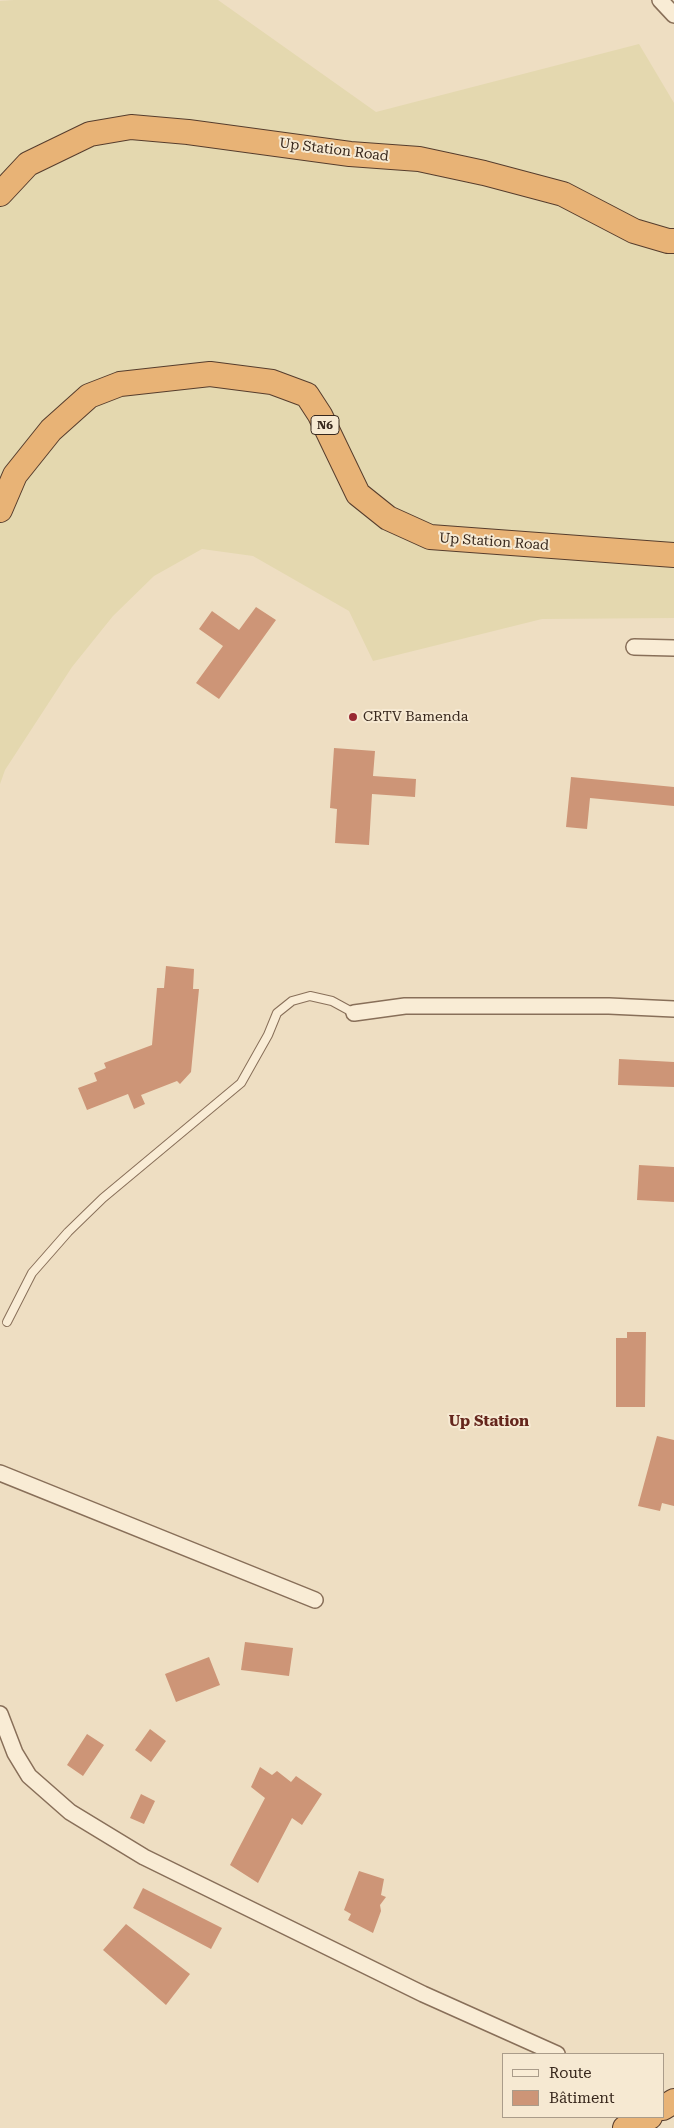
<!DOCTYPE html>
<meta charset="utf-8">
<style>
body{margin:0}
#map{position:relative;width:674px;height:2128px;overflow:hidden;background:#eedec2;font-family:"Roboto Serif",serif}
canvas{display:block}
.legend{position:absolute;left:502px;top:2053px;width:162px;height:65px;box-sizing:border-box;background:#f6e9d2;border:1px solid #aa9c8a;margin:0;padding:6px 9px;list-style:none;font-size:15px;color:#38281d}
.legend li{display:flex;align-items:center;gap:10px;height:25px}
.legend b{width:25px;border:1px solid #aa9c8a}
</style>
<div id="map">
<canvas width="674" height="2128"></canvas>
<ul class="legend">
<li><b style="height:6px;background:#f9ecd5"></b>Route</li>
<li><b style="height:14px;background:#cd9577"></b>Bâtiment</li>
</ul>
</div>
<script>
const c = document.querySelector('canvas').getContext('2d');
c.lineJoin = 'round';
function fillPath(path, color) {
  c.fillStyle = color;
  c.fill(path, 'evenodd');
}
function stroke(path, color, width, dash) {
  c.strokeStyle = color;
  c.lineWidth = width;
  c.lineCap = dash ? 'butt' : 'round';
  c.setLineDash(dash || []);
  c.stroke(path);
}
function write(font, color, halo, rows, align = 'center') {
  c.font = font + ' "Roboto Serif",serif';
  c.lineWidth = 4;
  c.setLineDash([]);
  c.textBaseline = 'middle';
  c.strokeStyle = halo;
  c.fillStyle = color;
  for (const [text, x, y, turn = 0] of rows) {
    c.save();
    c.translate(x, y);
    c.rotate((+turn || 0) * Math.PI / 180);
    c.textAlign = isNaN(turn) ? turn : align;
    if (halo) c.strokeText(text, 0, 0);
    c.fillText(text, 0, 0);
    c.restore();
  }
}
const farmland = new Path2D(`
 M14,0h204l158,112 263,-68 35,59v515l-132,1 -169,42 -24,-50 -96,-55 -51,-7 -48,27 -41,40 -41,51 -67,103 -5,14v-783z`);
const building = new Path2D(`
 M256,607l20,13 -57,79 -23,-16 27,-37 -24,-17 13,-18 27,19z
 M334,748l41,3 -2,25 43,3 -1,18 -43,-3 -3,51 -34,-2 2,-34 -7,-1z
 M571,777l103,10v19l-84,-8 -3,31 -21,-2z
 M166,966l28,3 -1,20h6l-8,83 -11,12 -3,-3 -36,14 4,9 -11,5 -6,-15 -41,16 -9,-22 19,-7 -3,-8 12,-5 -2,-5 48,-18 5,-57h7z
 M619,1059l55,3v25l-56,-2z
 M639,1165l35,2v35l-37,-2z
 M627,1332h19l-1,75h-29v-69h11z
 M657,1436l17,4v66l-12,-3 -2,8 -22,-5z
 M245,1642l48,6 -4,28 -48,-6z
 M209,1657l11,28 -44,17 -11,-28z
 M150,1729l16,12 -15,21 -16,-12z
 M87,1734l17,11 -21,31 -16,-11z
 M260,1767l12,8 5,-4 14,11 5,-6 26,18 -20,31 -10,-7 -34,65 -28,-18 35,-67 -14,-11z
 M141,1794l14,7 -11,23 -14,-6z
 M359,1871l25,8 -3,16 5,2 -6,8 1,6 -8,22 -25,-13 3,-6 -7,-4z
 M143,1888l79,40 -11,21 -78,-41z
 M126,1924l64,50 -24,31 -63,-55z`);
const service = new Path2D(`
 M7,1322l25,-49 36,-41 35,-34 138,-115 27,-48 9,-22 15,-12 18,-5 22,5 22,12`);
const minor = new Path2D(`
 M660,0l14,15
 M634,647l40,1
 M354,1013l51,-7h204l65,3
 M0,1473l315,127
 M0,1714l15,39 14,23 41,36 74,45 279,137 134,60`);
const trunk = new Path2D(`
 M0,194l28,-30 62,-30 41,-7 57,5 162,22 69,5 65,14 79,21 71,37 34,10h6
 M0,510l15,-35 36,-45 38,-34 31,-12 90,-10 62,8 35,13 13,20 38,79 30,24 42,19 244,18
 M663,2108l11,-7
 M625,2128l25,-11`);
const markers = [
 [353,717,5,"#982831"]
];
const shields = [
 [325,425,28]
];
const shieldNames = [
 ["N6",325,425]
];
const streetNames = [
 ["Up Station Road",334,150,7],
 ["Up Station Road",494,542,4]
];
const poiNames = [
 ["CRTV Bamenda",363,717]
];
const neighbourhoodNames = [
 ["Up Station",489,1422]
];
fillPath(farmland, '#e4d8af');
fillPath(building, '#cd9577');
stroke(service, '#886f59', 10);
stroke(minor, '#886f59', 18);
stroke(trunk, '#563d2d', 26);
stroke(service, '#f9ecd5', 8);
stroke(minor, '#f9ecd5', 15);
stroke(trunk, '#e8b376', 24);
for (const [x, y, r, color] of markers) {
  const dot = new Path2D();
  dot.arc(x, y, r, 0, 2 * Math.PI);
  c.fillStyle = color;
  c.fill(dot);
  stroke(dot, '#f6e9d2', 2);
}
for (const [x, y, w] of shields) {
  const box = new Path2D();
  box.roundRect(x - w / 2, y - 9.5, w, 19, 4);
  c.fillStyle = '#f6e9d2';
  c.fill(box);
  stroke(box, '#38281d', 1);
}
write('bold 12px', '#38281d', null, shieldNames);
write('14px', '#38281d', '#f6e9d2', streetNames);
write('14px', '#38281d', '#f6e9d2', poiNames, 'left');
write('bold 15px', '#65261c', '#f6e9d2', neighbourhoodNames);
</script>
